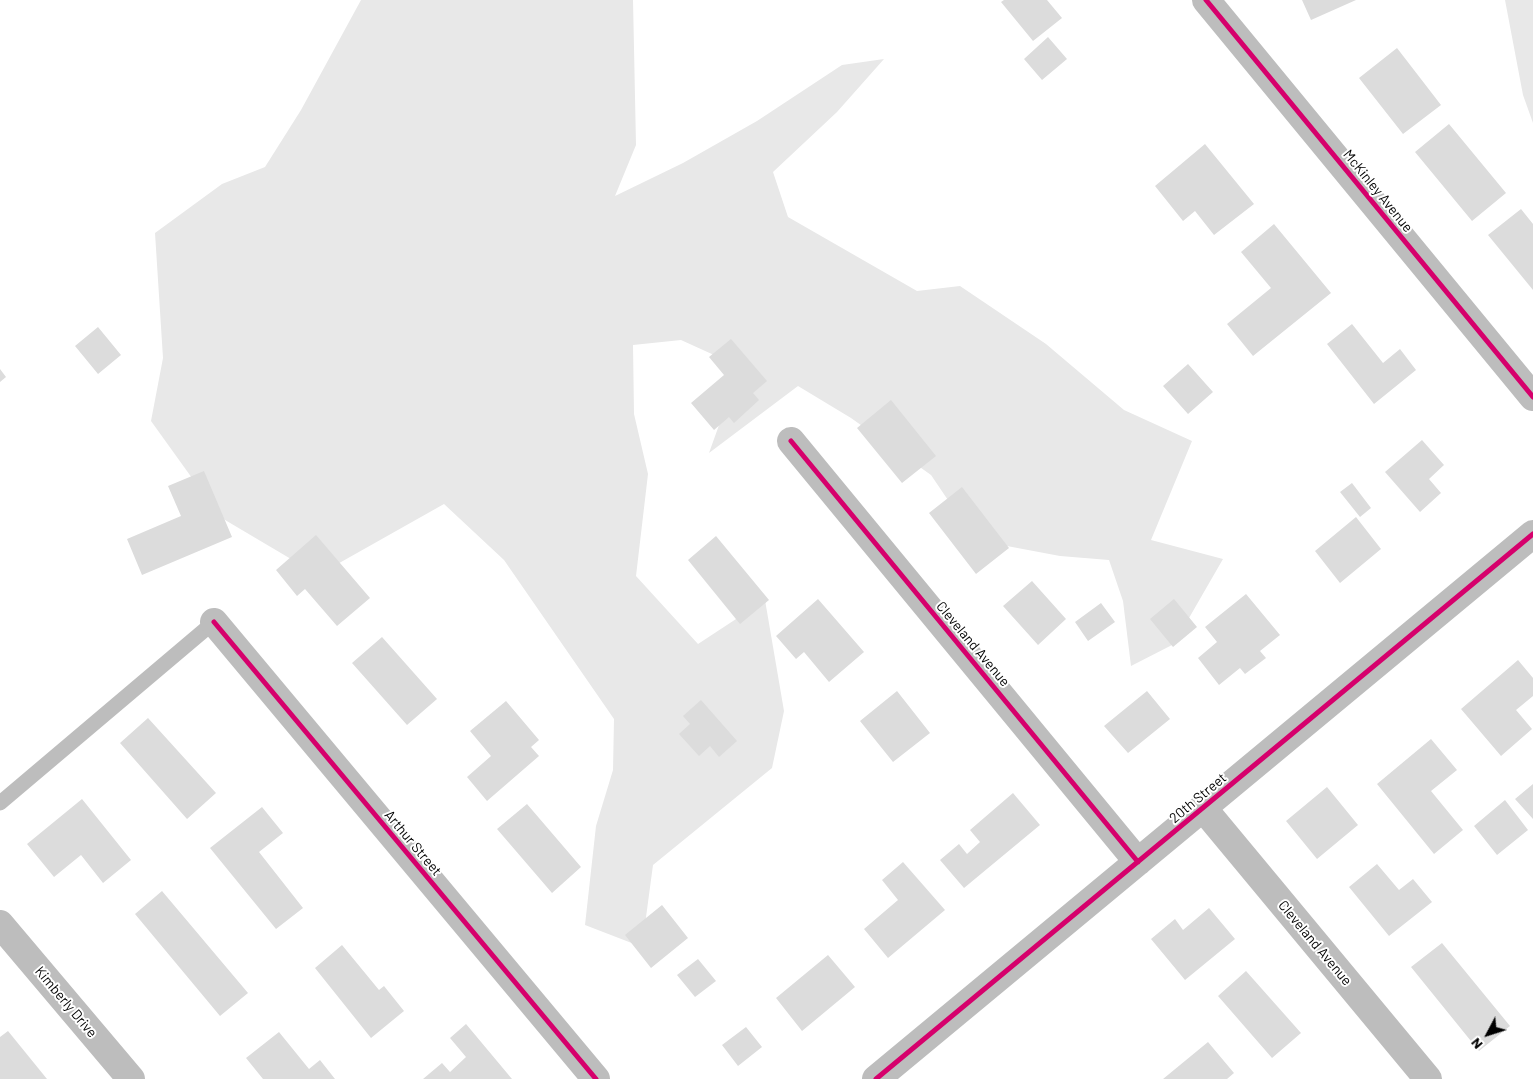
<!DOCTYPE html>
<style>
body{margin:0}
#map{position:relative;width:1533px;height:1079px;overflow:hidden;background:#fff;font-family:Barlow,sans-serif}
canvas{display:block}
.north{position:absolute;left:1463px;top:1009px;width:50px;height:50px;-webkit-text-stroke:4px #fff;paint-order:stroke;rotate:230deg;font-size:14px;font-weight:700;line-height:20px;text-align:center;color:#000}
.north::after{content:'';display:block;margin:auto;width:18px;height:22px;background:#000;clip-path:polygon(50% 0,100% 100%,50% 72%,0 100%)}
</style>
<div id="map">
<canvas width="1533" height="1079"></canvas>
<div class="north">N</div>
</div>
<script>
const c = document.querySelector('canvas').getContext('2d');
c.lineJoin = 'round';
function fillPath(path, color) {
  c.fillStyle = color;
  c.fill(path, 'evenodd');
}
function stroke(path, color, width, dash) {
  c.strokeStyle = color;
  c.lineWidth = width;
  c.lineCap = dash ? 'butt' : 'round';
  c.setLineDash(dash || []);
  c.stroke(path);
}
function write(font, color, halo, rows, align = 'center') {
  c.font = font + ' Barlow,sans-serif';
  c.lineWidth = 4;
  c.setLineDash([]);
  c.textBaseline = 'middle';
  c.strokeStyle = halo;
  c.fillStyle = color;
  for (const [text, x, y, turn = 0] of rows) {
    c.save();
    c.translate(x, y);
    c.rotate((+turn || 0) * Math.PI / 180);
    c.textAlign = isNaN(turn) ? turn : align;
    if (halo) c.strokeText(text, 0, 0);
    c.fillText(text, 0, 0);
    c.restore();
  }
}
const green = new Path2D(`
 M361,0h272l3,145 -21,51 68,-33 74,-42 85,-56 42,-6 -47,53 -64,60 15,45 129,74 43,-5 86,58 78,66 68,31 -41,99 72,19 -49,85 -43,22 -8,-65 -14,-41 -49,-4 -85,-16 -44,-65 -80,-57 -53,-32 -89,67 14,-39 13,-49 -55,-25 -48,5 1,69 14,60 -12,102 62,68 67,-44 19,111 -12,57 -119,97 -11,82 -57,-22 11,-99 17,-56 1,-51 -110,-159 -60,-56 -126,71 -98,-58 -69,-96 12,-63 -8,-125 67,-49 43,-17 36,-57z
 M1505,0h28v123l-10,-28z`);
const building = new Path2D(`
 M1004,0h43l15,18 -29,23 -32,-39z
 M1302,0h54l-45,20z
 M1048,37l19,22 -25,21 -18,-21z
 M1397,48l44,57 -38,29 -44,-56z
 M1449,124l57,69 -34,28 -57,-69z
 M1205,144l49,60 -40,31 -19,-24 -12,10 -28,-35z
 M1521,209l12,15v66l-45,-55z
 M1274,224l57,69 -78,63 -26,-32 44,-36 -30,-36z
 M1352,324l31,39 17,-14 16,21 -42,34 -47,-60z
 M98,327l23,28 -23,19 -23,-28z
 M731,339l36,42 -14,12 6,7 -25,23 -5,-6 -15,13 -23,-27 33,-28 -15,-18z
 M1188,364l25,28 -25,22 -25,-28z
 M0,369l6,8 -6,5z
 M891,400l45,56 -34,27 -45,-55z
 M1422,440l22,25 -15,14 12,14 -21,19 -35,-40z
 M204,471l28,66 -90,38 -15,-36 54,-23 -13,-30z
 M1352,483l19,25 -11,9 -20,-25z
 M962,487l47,61 -33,26 -47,-61z
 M1356,517l25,32 -41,34 -25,-32z
 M316,535l54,63 -33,28 -32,-37 -8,7 -21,-26z
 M716,536l53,64 -29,24 -52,-64z
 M1032,581l34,38 -28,26 -35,-39z
 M1246,594l34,41 -20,16 6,7 -21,16 -5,-6 -21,17 -21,-27 19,-16 -12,-15z
 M818,599l46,53 -35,30 -25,-30 -8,7 -20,-23z
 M1174,599l23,28 -24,20 -23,-28z
 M1101,603l14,19 -27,19 -13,-19z
 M382,637l55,62 -30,26 -55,-62z
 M1518,660l15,18v18l-17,14 16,19 -31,27 -40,-47z
 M897,691l33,42 -37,29 -33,-41z
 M1147,691l23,28 -42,34 -24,-27z
 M701,700l36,41 -18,16 -9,-11 -11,10 -20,-22 11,-10 -7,-8z
 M506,701l33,39 -8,7 8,9 -52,45 -20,-24 24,-21 -21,-25z
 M148,718l68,75 -29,26 -67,-76z
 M1431,739l26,31 -26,21 32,39 -29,24 -57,-70z
 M1533,784v35l-18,-20z
 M1327,787l31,38 -41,34 -31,-38z
 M1013,793l27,32 -76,63 -24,-28 19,-16 8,10 13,-12 -10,-12z
 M82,799l49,61 -28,23 -22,-28 -27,22 -27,-33z
 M1505,800l23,30 -31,25 -23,-29z
 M527,804l54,63 -29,26 -55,-64z
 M262,807l21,26 -24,19 44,56 -27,21 -66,-81z
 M903,862l42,48 -57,48 -24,-29 34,-29 -16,-20z
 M1377,864l22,26 14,-11 19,23 -43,34 -40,-49z
 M162,891l86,102 -28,23 -85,-102z
 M662,905l26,33 -37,30 -26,-33z
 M1209,908l26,31 -50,41 -34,-41 24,-20 8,11z
 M1442,943l68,83 -31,25 -68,-84z
 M342,945l37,45 5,-4 20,25 -33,27 -56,-70z
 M828,955l27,32 -53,44 -26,-33z
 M698,959l18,22 -21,16 -18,-22z
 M1246,971l55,62 -29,25 -54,-62z
 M466,1024l46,55h-89l19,-16 8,9 16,-15 -16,-19z
 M746,1027l16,20 -24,19 -16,-21z
 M8,1031l39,48h-47v-42z
 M279,1032l30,37 11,-9 15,19h-72l-17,-21z
 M1208,1042l26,31 -7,6h-64z`);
const lane = new Path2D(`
 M0,803l214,-181`);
const street = new Path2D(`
 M1206,0l327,397
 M791,441l347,421
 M214,622l382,457
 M1203,808l225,271
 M0,924l131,155
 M876,1079l657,-545`);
const cycleway = new Path2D(`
 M1206,0l327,397
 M791,441l347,421
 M214,622l382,457
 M876,1079l657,-545`);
const streetNames = [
 ["McKinley Avenue",1378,191,51],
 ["Cleveland Avenue",973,644,50],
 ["20th Street",1198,798,-40],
 ["Arthur Street",413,843,50],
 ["Cleveland Avenue",1315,943,50],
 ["Kimberly Drive",66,1002,50]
];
fillPath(green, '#e8e8e8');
fillPath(building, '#dcdcdc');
stroke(lane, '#bdbdbd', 15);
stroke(street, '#bdbdbd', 28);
stroke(cycleway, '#d6006c', 5);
write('14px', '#000', '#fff', streetNames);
</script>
